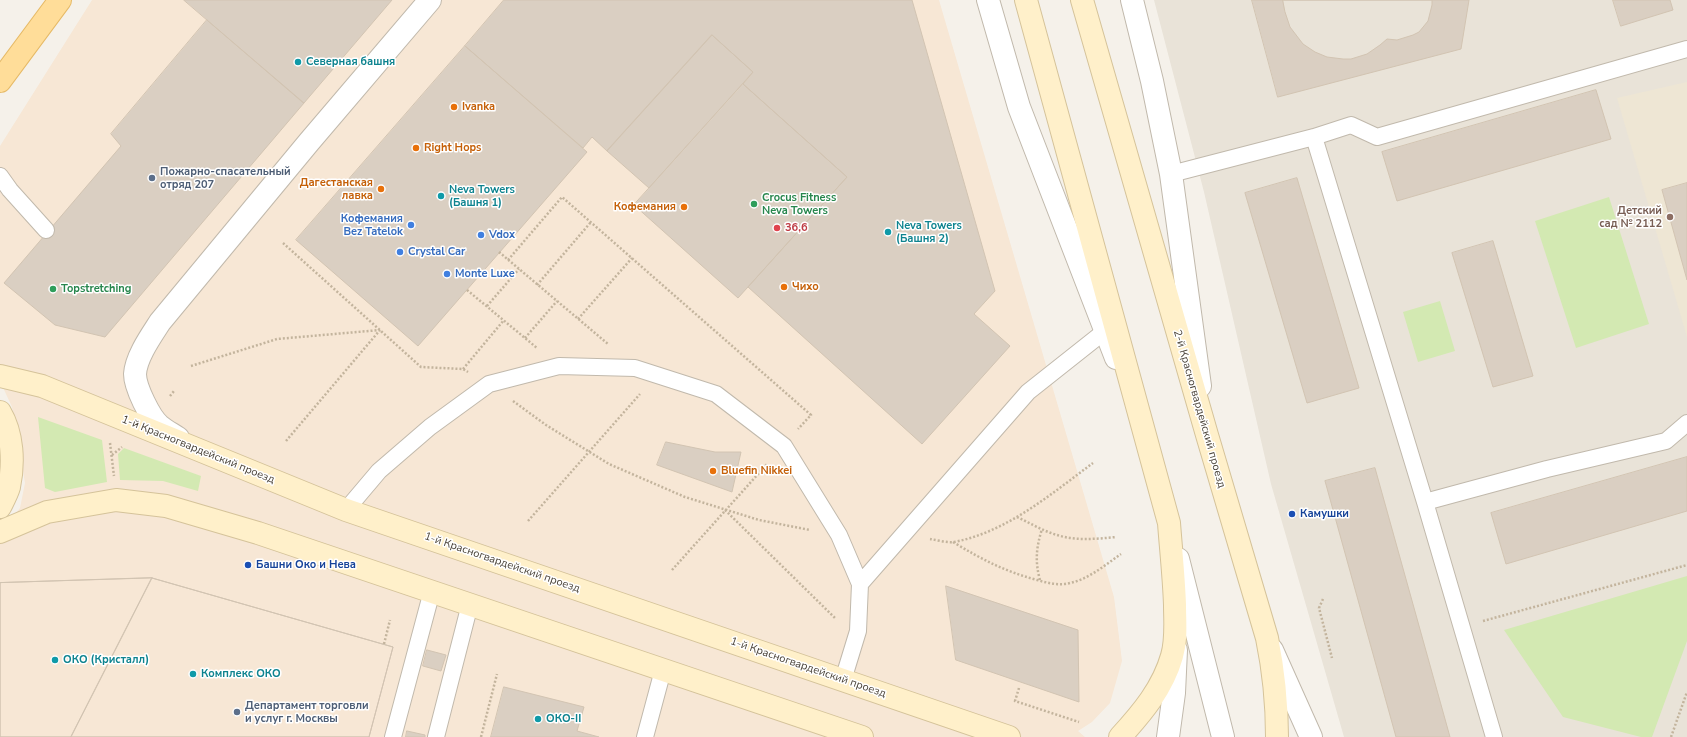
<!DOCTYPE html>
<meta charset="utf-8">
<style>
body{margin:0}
canvas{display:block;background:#f5f1ea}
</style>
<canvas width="1687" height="737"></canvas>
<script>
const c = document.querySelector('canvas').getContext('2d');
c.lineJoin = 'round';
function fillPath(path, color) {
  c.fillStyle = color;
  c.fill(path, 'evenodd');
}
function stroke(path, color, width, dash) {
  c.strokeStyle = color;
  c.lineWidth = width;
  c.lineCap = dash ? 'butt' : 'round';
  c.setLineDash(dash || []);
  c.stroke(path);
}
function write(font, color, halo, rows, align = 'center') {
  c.font = font + ' "Nunito Sans",sans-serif';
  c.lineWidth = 3;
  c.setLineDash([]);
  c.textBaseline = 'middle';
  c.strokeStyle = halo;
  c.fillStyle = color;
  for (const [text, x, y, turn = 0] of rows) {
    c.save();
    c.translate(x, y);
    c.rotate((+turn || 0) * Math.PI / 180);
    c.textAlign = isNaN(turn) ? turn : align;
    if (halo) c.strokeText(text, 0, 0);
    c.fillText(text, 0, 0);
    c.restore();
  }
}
const residential = new Path2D(`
 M1154,0h533v737h-343l-73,-253 -67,-292z`);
const commercial = new Path2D(`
 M92,0h847l175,597 8,64 -12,42 -18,19 -14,9 7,6h-1085v-205l20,-24 5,-25 -13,-76 -12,-26v-235z`);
const education = new Path2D(`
 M1687,82v255l-70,-239z`);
const green = new Path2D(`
 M1609,197l40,127 -73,24 -41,-127z
 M1440,301l15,50 -37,11 -15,-50z
 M38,417l64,23 5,42 -52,10 -10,-4z
 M124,448l77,28 -3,15 -35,-10 -43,-1 -2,-26z
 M1687,576v65l-35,96h-11l-78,-20 -59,-87z`);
const building = new Path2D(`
 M184,0h208l-88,103z
 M504,0h408l83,291 -21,23 36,32 -88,98 -174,-157 99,-110 -104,-93 10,-12 -41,-37 -105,116 -15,-14 -9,11 -118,-102z
 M1252,0h217l-8,49 -183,48z
 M1283,0h149v5l-4,16 -9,11 -6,3 -16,5 -10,-1 -7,6 -13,9 -16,5h-8l-16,-2 -12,-5 -12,-8 -13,-17 -5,-15z
 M1613,0h57l3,10 -52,16z
 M207,20l97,83 -199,234 -50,-12 -51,-42 117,-137 -10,-12z
 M712,35l41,37 -104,116 -42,-37z
 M465,46l122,106 -169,194 -122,-106z
 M743,84l104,93 -109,121 -104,-93z
 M1596,90l15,49 -214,62 -15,-49z
 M1297,178l62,210 -52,15 -62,-210z
 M1687,183v97l-25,-90z
 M1493,241l40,135 -40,11 -41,-134z
 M666,442l49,10h26l-9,40 -75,-27z
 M1687,457v54l-181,53 -15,-51z
 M1375,468l75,269h-54l-71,-256z
 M152,578l241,69 -24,90h-369v-154z
 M152,578l241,69 -24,90h-298z
 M152,578l-81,159h-71v-154z
 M946,586l132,44 1,72 -123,-42z
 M427,650l19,5 -5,16 -18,-5z
 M504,687l80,20 -7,24 22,6h-108z
 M407,731l18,4v2h-19z`);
const path = new Path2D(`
 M283,243l138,124 42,2 5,3
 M499,252l109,92
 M508,260l54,-63 249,218 -13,14
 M537,285l54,-63
 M467,290l70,58
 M487,306l32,-37
 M578,319l54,-61
 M525,338l32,-37
 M191,366l86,-27 103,-9
 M463,369l41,-49
 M170,396l4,-5
 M513,401l33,24 63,39 76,33 74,23 51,10
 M286,441l94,-111
 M110,443l4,33
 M112,455l10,-8
 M725,510l111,109
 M1017,517c13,6 26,14 40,18 19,6 39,4 59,2
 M528,521l112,-127
 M930,539c7,1 17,4 24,3 53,-10 97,-48 139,-79
 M953,542c30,18 51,29 84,38 11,3 22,6 33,3 19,-4 35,-18 51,-29
 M672,570l96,-107
 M1040,580c-5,-18 -4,-32 2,-51
 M1323,599l-4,9 13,50
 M1483,621l204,-56
 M384,644l6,-24
 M1019,688l-4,13 64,21
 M481,737l16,-63
 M1671,737l16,-45`);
const service = new Path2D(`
 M1171,174l143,-37
 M0,176l10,14 36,40
 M1425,502l122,-33 119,-28 21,-18
 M346,510l33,-39 51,-44 59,-43 70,-18 76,2 81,26 68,52 55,89 21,49 -2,47 -15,49
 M860,584l168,-192 77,-61
 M393,737l39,-146
 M436,737l34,-133
 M645,737l18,-67
 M1494,737l-69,-235 -111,-365 37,-12 26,12 310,-88`);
const minor = new Path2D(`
 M178,438c-6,-4 -13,-8 -18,-12 -10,-8 -25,-39 -25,-52 1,-17 16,-38 25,-52l149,-180 121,-142
 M1168,737l6,-44 2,-43`);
const tertiary = new Path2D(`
 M988,0l31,107 97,251
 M1132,0l20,81 19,93 29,212
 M1178,559l45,178
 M1272,650l39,87`);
const secondary = new Path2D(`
 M1026,0l143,523c2,27 5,54 6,82 0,17 2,34 -3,51 -9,32 -30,57 -52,81
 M1082,0l125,435 60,203c7,34 10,64 10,99
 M0,376l42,10 304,124 663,227
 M0,412c13,22 14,51 9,75 -2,7 -6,14 -9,20
 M0,532l47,-20 69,-12 50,6 92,27 604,204`);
const primary = new Path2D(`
 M0,81l60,-81`);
const markers = [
 [298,62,4,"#0f9aa8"],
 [454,107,4,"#e8710a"],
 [416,148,4,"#e8710a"],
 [152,178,4,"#5c6f8a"],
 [381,189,4,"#e8710a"],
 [441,196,4,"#0f9aa8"],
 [754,204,4,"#2e9e5b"],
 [684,207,4,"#e8710a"],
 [1670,217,4,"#8d6e63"],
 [411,225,4,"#3f7fe0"],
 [777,228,4,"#e0444e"],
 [888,232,4,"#0f9aa8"],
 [481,235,4,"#3f7fe0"],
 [400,252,4,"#3f7fe0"],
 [447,274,4,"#3f7fe0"],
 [784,287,4,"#e8710a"],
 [53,289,4,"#2e9e5b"],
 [713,471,4,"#e8710a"],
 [1292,514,4,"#1a4fb4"],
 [248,565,4,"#1a4fb4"],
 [55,660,4,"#0f9aa8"],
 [193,674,4,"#0f9aa8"],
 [237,712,4,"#5c6f8a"],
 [538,719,4,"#0f9aa8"]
];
const cultureNames = [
 ["Северная башня",306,62],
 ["Neva Towers",449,190],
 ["(Башня 1)",449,203],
 ["Neva Towers",896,226],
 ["(Башня 2)",896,239],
 ["ОКО (Кристалл)",63,660],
 ["Комплекс ОКО",201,674],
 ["ОКО-II",546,719]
];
const foodNames = [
 ["Ivanka",462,107],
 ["Right Hops",424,148],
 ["Дагестанская",373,183,"right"],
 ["лавка",373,196,"right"],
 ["Кофемания",676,207,"right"],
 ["Чихо",792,287],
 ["Bluefin Nikkei",721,471]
];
const serviceNames = [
 ["Пожарно-спасательный",160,172],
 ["отряд 207",160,185],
 ["Департамент торговли",245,706],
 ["и услуг г. Москвы",245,719]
];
const leisureNames = [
 ["Crocus Fitness",762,198],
 ["Neva Towers",762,211],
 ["Topstretching",61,289]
];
const educationNames = [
 ["Детский",1662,211],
 ["сад № 2112",1662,224]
];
const shopNames = [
 ["Кофемания",403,219,"right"],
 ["Bez Tatelok",403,232,"right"],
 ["Vdox",489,235],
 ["Crystal Car",408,252],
 ["Monte Luxe",455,274]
];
const healthNames = [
 ["36,6",785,228]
];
const streetNames = [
 ["2-й Красногвардейский проезд",1199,409,74],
 ["1-й Красногвардейский проезд",198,450,22],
 ["1-й Красногвардейский проезд",502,563,19],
 ["1-й Красногвардейский проезд",808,668,19]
];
const transitNames = [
 ["Камушки",1300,514],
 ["Башни Око и Нева",256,565]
];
fillPath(residential, '#e9e3d8');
fillPath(commercial, '#f7e7d5');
fillPath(education, '#eee6d4');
fillPath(green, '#d3e9b2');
fillPath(building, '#dacfc2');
stroke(building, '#d2c4b2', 1);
stroke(service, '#c1b9ac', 18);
stroke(minor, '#c1b9ac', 24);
stroke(tertiary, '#c1b9ac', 24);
stroke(secondary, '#d5c39a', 24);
stroke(primary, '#e6ba67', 24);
stroke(path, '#c3b49d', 2.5, [2, 2]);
stroke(service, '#fff', 16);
stroke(minor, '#fff', 22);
stroke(tertiary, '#fff', 22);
stroke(secondary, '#fff0ca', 22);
stroke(primary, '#fd9', 22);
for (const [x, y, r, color] of markers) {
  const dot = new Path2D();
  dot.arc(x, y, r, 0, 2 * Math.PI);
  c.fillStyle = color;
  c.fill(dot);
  stroke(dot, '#fff', 1.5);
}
write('bold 11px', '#0d838f', '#fff', cultureNames, 'left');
write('bold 11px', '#c56008', '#fff', foodNames, 'left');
write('bold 11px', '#4e5e75', '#fff', serviceNames, 'left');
write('bold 11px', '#27864d', '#fff', leisureNames, 'left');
write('bold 11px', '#785e54', '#fff', educationNames, 'right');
write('bold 11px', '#366cbe', '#fff', shopNames, 'left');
write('bold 11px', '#be3a42', '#fff', healthNames, 'left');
write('11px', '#494238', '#fff', streetNames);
write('bold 11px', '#164399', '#fff', transitNames, 'left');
</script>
